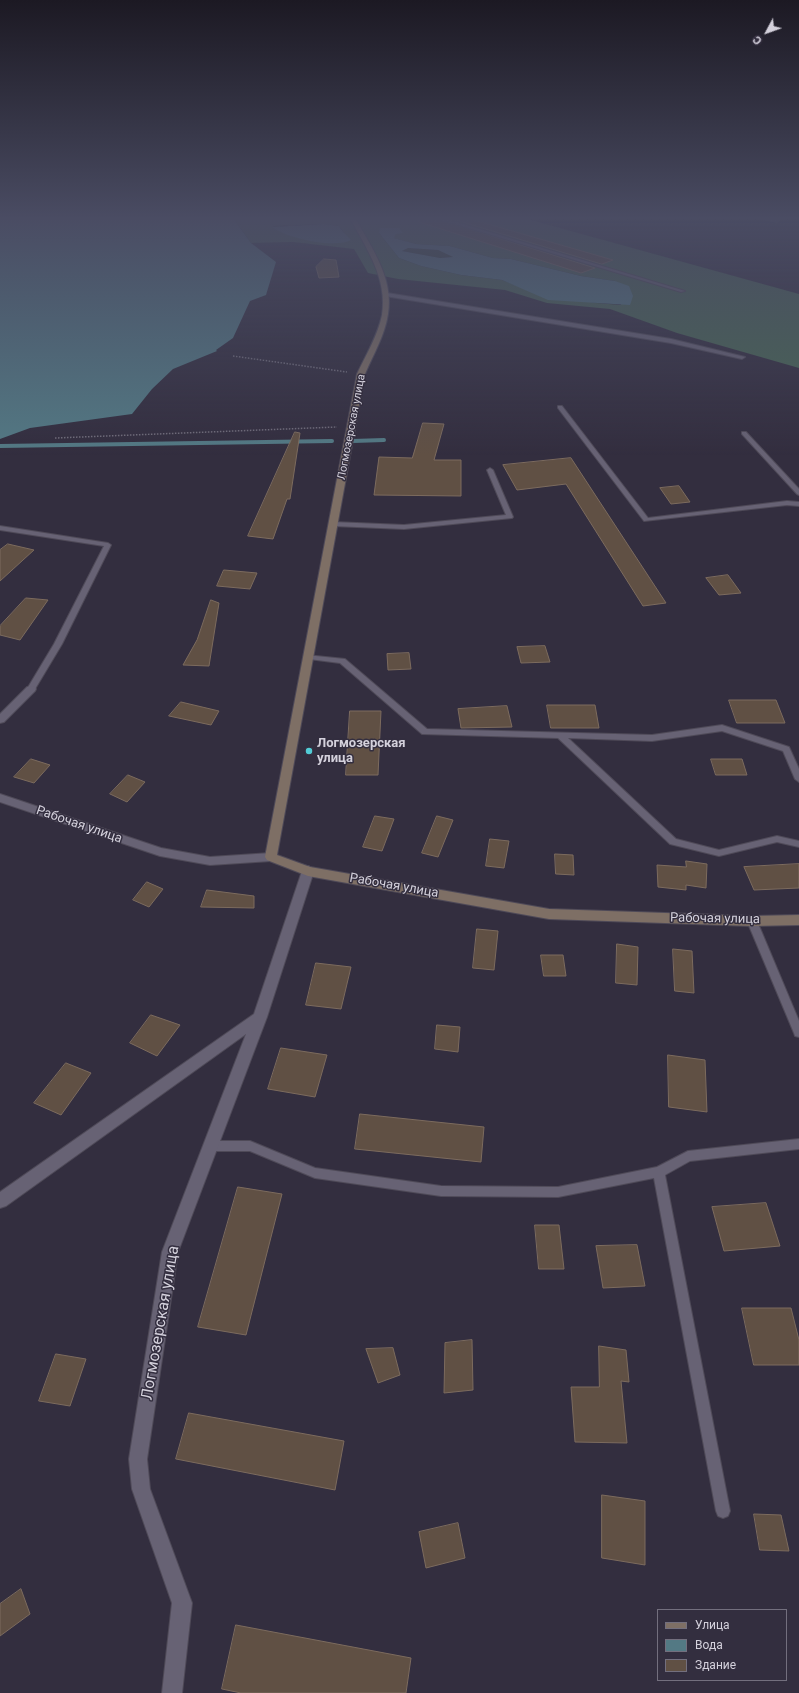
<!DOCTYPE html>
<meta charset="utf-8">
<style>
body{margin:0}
#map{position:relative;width:799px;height:1693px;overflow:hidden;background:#332e3f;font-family:Roboto,sans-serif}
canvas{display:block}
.legend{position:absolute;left:657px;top:1609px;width:130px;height:72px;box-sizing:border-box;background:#332e3f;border:1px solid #736f7e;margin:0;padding:5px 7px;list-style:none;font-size:12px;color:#d4d1dc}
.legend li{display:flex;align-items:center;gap:8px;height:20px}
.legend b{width:20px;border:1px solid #736f7e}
.north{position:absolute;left:747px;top:12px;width:40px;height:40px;-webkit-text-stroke:3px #332e3f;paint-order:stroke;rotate:229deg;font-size:11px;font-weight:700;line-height:16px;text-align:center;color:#d4d1dc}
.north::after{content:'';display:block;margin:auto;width:14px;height:18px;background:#d4d1dc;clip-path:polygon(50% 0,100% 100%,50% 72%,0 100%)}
</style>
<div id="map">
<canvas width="799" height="1693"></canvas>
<ul class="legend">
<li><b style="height:5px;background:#7e6f65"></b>Улица</li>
<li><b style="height:11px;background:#537984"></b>Вода</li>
<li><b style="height:11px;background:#605044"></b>Здание</li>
</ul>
<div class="north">С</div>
</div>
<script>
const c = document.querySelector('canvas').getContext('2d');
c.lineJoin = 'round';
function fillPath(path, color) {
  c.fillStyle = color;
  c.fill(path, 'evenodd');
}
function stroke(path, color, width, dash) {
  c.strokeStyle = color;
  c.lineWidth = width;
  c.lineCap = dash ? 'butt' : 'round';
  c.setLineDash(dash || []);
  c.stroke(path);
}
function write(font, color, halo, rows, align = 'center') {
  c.font = font + ' Roboto,sans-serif';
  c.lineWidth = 3;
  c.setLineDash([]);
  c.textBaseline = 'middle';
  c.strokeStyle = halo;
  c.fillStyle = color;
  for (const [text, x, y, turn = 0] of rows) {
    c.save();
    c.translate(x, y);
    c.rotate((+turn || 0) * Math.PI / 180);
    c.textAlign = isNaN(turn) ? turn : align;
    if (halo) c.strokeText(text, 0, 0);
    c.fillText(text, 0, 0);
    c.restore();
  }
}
const green = new Path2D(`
 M408,248l30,2 16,7 -14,1 -38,-7z`);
const forest = new Path2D(`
 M233,218h291l275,76v74l-122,-35 -67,-24 -63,-6 -42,-13 -107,-11 -30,-6 -14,-24 -61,-7 -42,1zM324,224l15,2 5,7 -63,-1 -8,-6zM379,233l17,1 -3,4 23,6 34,2 43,12 18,1 70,17 34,5 6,24 -25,-2 -71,-14 -23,-9 -41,-5 -40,-9 -22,-8z`);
const water = new Path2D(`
 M0,218h233l18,25 25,19 -10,33 -16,6 -17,37 -17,12 1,1 -44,18 -21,20 -20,25 -102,14 -30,11z
 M324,224l15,2 5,7 7,7c-16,9 -65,-2 -79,-13z
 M380,228h19l4,5 -7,1 -2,4 22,6 34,2 43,12 18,1 70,17 34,5 14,5 4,10 -3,9 -82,-5 -46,-20 -41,-5 -40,-9 -22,-8 -20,-25zM408,248l30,2 15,7 -13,1 -38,-7z`);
const stream = new Path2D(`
 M353,441l31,-1
 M0,446l332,-5`);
const building = new Path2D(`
 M420,218h14l161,50 -14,5 -162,-51z
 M450,218h17l146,42 -11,4z
 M324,259l12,1 3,17 -20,1 -3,-11z
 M423,423l21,1 -10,36h27v36l-87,-1 5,-38 33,1z
 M295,432l5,1 -10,66h-3l-14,40 -25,-3z
 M571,458l95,145 -23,3 -77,-122 -49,6 -14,-25z
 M679,486l11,16 -19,2 -11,-16z
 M8,544l26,6 -34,31v-31z
 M224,570l33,3 -7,16 -33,-3z
 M728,575l13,18 -22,2 -13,-17z
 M26,598l22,2 -28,40 -20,-5v-9z
 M211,600l8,3 -10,63 -26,-1 14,-25z
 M545,646l5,16 -29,1 -4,-16z
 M409,653l2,16 -23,1 -1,-16z
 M729,700h47l9,23h-48z
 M181,702l38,9 -8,14 -42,-9z
 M547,705h48l4,23h-48z
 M507,706l5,21 -51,1 -3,-19z
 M350,711h31l-3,64h-32z
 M31,759l19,6 -16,18 -20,-6z
 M711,759h31l5,16h-31z
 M128,775l17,7 -18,20 -17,-8z
 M375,816l19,3 -12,32 -19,-4z
 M437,816l16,4 -15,37 -16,-4z
 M490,839l19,2 -5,27 -18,-2z
 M555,854l18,1 1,20 -18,-1z
 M686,861l21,3 -1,24 -20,-3v5l-28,-3 -1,-22 29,2z
 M799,864v24l-45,2 -10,-23z
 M147,882l16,7 -14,18 -16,-7z
 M207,890l47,6v12l-53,-1z
 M477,929l21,2 -4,39 -21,-2z
 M617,944l21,3 -1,38 -21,-2z
 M673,949l19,2 2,42 -19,-2z
 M541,955h22l3,21h-22z
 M316,963l35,4 -10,42 -35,-4z
 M151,1015l29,10 -23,31 -27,-13z
 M437,1025l23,2 -2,25 -23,-3z
 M281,1048l46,7 -12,42 -47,-8z
 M668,1055l37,5 2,52 -38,-5z
 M66,1063l25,10 -30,42 -27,-12z
 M360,1114l124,13 -3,35 -126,-13z
 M238,1187l44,7 -36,141 -48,-8z
 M766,1203l14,43 -56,5 -12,-44z
 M535,1225h24l5,44h-25z
 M637,1245l8,41 -42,2 -7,-42z
 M742,1308h49l8,32v25h-45z
 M472,1340l1,50 -29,3 1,-50z
 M599,1346l27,4 3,32 -8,-1 6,62 -52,-1 -4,-55h28z
 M393,1348l7,27 -22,8 -12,-34z
 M56,1354l30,5 -16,47 -31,-5z
 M189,1413l155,28 -9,49 -159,-31z
 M602,1495l43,6v64l-43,-7z
 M754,1514l27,1 8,36 -29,-1z
 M458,1523l7,35 -39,10 -7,-36z
 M21,1589l9,25 -30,22v-32z
 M236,1625l175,33 -5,35h-165l-19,-4z`);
const path = new Path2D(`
 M233,356l114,16
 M55,438l282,-11`);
const lane = new Path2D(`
 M435,218h8l242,73 -4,1z
 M558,406h4l86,112 139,-17 12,1v4l-12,-1 -143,16 -86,-113z
 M742,432h4l53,57v6l-2,-1 -55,-60z
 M490,468l3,2 20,47 -1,1 -108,11 -71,-3 -3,-2 3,-2 71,3 102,-10 -19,-45z
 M0,526l108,17 3,2 -49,99 -27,45 -4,2 -4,-2 27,-45 50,-98 -104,-16z
 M306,655l39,4 82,70 225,6 70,-10 67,22 10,22v13l-4,-3 -12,-28 -61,-20 -70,10 -84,-3 108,101 43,11 58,-14 22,5v6l-22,-5 -58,14 -49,-12 -112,-106 -136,-4 -82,-71 -31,-4 -4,-2z
 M752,917l3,1 2,3 42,100v16l-4,-1 -1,-3 -47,-112 2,-3z
 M799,1139v10l-109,12 -25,14 65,336 -2,5 -5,2 -5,-2 -2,-5 -62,-333 -96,19 -117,-1 -126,-18 -65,-27h-39l-4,-1 -2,-4 2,-4 4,-1h39l65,27 126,18 117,1 99,-20 31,-16z`);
const street = new Path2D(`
 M759,218h18l3,2 -3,2z
 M387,293l284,46 74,18 -3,2 -71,-16 -286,-47 -1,-1z
 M31,686l4,1 1,2 -1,2 -31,31 -4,1v-9l27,-27z
 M0,794l161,54 49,9 61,-4 4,1 2,3 -2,3 -4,1 -61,4 -50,-9 -160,-54z
 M308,866l4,2 2,3 -47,146 -89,235 -31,207 3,30 42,114 -10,90h-20l10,-90 -40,-114 -3,-30 33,-207 84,-218 -240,172 -6,2v-16l254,-178 48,-143 2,-3z`);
const secondary = new Path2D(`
 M350,218h5c17,30 39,61 33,96 -3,21 -15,41 -23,60l-88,481 33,12 239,42 203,7 47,-1v10l-47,1 -203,-7 -241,-43 -41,-16 -2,-3 92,-483c9,-19 21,-39 25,-59 6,-36 -16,-67 -32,-97z`);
const markers = [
 [309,751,4,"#52ccd6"]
];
const farStreetnames = [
 ["Логмозерская улица",352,427,-79]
];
const poiNames = [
 ["Логмозерская",317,744],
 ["улица",317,759]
];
const streetNames = [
 ["Рабочая улица",79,825,19],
 ["Рабочая улица",394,886,10],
 ["Рабочая улица",715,919,1]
];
const nearStreetnames = [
 ["Логмозерская улица",161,1323,-80]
];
fillPath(green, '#2f4237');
fillPath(forest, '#486654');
fillPath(water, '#537984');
stroke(stream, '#537984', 4);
fillPath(building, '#605044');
stroke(building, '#7c6b5e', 1);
stroke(lane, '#4f4a58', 2);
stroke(street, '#4f4a58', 2);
stroke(secondary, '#4f4a58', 2);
stroke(path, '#706c7a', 1.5, [1.5, 1.5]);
fillPath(lane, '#676274');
fillPath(street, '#676274');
fillPath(secondary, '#7e6f65');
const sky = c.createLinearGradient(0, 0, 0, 455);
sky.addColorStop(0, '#1c1923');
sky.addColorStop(0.48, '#4a4c63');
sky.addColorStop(1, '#4a4c6300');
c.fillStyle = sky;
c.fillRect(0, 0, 799, 455);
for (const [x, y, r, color] of markers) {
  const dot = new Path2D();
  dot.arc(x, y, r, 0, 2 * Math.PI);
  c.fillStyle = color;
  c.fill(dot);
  stroke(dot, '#332e3f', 1.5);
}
write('11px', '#d4d1dc', '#332e3f', farStreetnames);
write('bold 13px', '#d4d1dc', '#332e3f', poiNames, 'left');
write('13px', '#d4d1dc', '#332e3f', streetNames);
write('16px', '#d4d1dc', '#332e3f', nearStreetnames);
</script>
